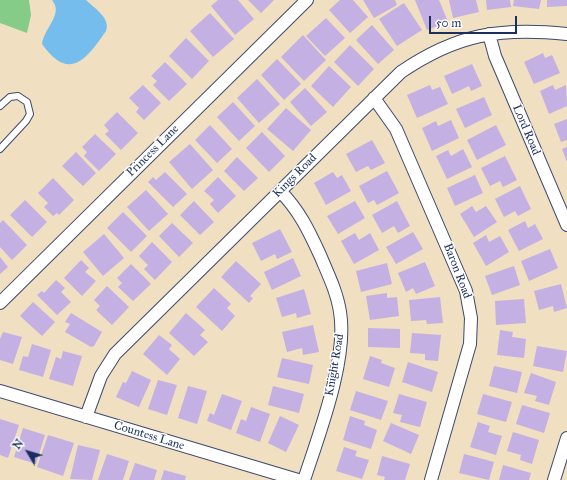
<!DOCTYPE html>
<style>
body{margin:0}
#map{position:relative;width:567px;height:480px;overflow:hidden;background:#f0dfc0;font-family:"IM FELL Great Primer",serif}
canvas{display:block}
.north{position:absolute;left:8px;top:432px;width:40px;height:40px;-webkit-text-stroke:3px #fff;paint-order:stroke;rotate:308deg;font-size:11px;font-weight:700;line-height:16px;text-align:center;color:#1b2f5e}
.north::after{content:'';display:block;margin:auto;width:14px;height:18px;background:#1b2f5e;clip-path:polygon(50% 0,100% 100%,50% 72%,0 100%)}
.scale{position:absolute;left:429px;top:16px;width:88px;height:18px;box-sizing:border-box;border:2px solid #1b2f5e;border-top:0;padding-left:5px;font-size:12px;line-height:14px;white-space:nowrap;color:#1b2f5e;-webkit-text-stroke:3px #fff;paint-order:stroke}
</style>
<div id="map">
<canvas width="567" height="480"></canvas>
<div class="north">N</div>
<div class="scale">50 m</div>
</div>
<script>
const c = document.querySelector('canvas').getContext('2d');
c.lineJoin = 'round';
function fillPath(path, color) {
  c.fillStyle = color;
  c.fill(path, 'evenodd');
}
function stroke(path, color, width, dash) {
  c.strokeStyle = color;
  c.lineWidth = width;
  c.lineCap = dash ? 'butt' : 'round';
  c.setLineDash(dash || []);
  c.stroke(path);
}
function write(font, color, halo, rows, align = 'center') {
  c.font = font + ' "IM FELL Great Primer",serif';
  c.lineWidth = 3;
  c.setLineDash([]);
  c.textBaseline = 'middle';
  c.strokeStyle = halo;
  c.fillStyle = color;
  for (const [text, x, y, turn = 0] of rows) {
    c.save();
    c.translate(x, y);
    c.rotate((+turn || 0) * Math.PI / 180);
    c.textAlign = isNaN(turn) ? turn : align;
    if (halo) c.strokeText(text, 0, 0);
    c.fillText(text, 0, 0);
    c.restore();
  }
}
const green = new Path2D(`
 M0,0h29l2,15 -4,18 -27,-10z`);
const water = new Path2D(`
 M52,0h34c8,8 25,18 20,31 -20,29 -37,51 -64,13 2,-16 22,-30 10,-44z`);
const building = new Path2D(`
 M218,0h20l16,19 -19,16 -24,-29z
 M248,0h26l-13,13z
 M340,0h13l15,17 -18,16 -21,-23z
 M363,0h32l2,5 -23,13z
 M415,0h24l9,22 -21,8z
 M449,0h27l3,12 -26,6z
 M486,0h24l1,7 -24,3z
 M514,0h27l-2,9 -26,-3z
 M547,0h20v6l-20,1z
 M404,3l18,27 -25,16 -18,-27z
 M210,13l24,26 -21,18 -23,-26z
 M326,18l19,20 -20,18 -19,-20z
 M372,25l22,25 -16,14 -22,-24z
 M303,35l23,25 -22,21 -23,-24z
 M186,38l23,23 -17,18 -23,-23z
 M350,45l24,24 -16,17 -24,-24z
 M543,53l2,5 7,-3 8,18 -26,11 -10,-22z
 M277,59l24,25 -17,16 -23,-25z
 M165,62l22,22 -18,17 -16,-16 4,-4 -6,-5z
 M472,64l10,22 -11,5 -2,-5 -17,8 -8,-18z
 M329,66l22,21 -18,20 -22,-21z
 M257,79l23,25 -21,19 -22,-25z
 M143,85l18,18 -17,17 -8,-8 3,-4 -10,-10z
 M430,85l2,5 8,-3 8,17 -31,14 -10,-23z
 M553,85l2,5 11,-5 1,21 -18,8 -9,-23z
 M305,88l22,24 -16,14 -21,-24z
 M484,97l8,18 -27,13 -9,-19z
 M233,102l22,24 -16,15 -22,-24z
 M286,108l25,22 -18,21 -26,-22z
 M117,112l21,21 -17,17 -16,-16 4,-3 -5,-6z
 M567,119v21l-6,2 -7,-18z
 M451,120l8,18 -27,13 -10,-23 14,-7 2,5z
 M210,125l22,24 -15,14 -22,-23z
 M496,125l10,20 -29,15 -10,-20z
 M262,132l23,24 -16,16 -23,-24z
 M95,134l21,20 -17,17 -15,-15 3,-4 -5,-5z
 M372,140l13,23 -14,7 -3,-4 -12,6 -10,-18z
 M190,144l23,26 -21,19 -23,-27z
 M567,147v15l-5,-13z
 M463,149l9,18 -25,12 -11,-23 12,-6 3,6z
 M76,152l20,21 -13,13 -21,-20z
 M505,156l12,24 -14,7 -3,-6 -10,5 -9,-18z
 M237,157l21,21 -14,13 -20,-20z
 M387,171l12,22 -22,12 -3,-5 -6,3 -9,-17z
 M165,172l22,22 -14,13 -25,-25 5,-5 3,3z
 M333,172l4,6 5,-3 9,16 -25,14 -12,-22z
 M475,175l8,18 -28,13 -8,-18z
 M218,177l18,19 -18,17 -8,-9 4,-4 -10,-9z
 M53,178l21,22 -15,15 -2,-2 -4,3 -9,-9 4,-4 -10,-10z
 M520,186l11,23 -13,7 -3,-5 -11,6 -9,-18z
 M146,190l22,24 -19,17 -22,-24z
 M25,200l22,22 -15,15 -22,-22z
 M194,201l20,21 -14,13 -20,-20z
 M355,201l10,17 -27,16 -11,-18z
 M397,201l13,25 -12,7 -4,-7 -12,7 -10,-18z
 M472,206l4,6 10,-6 11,16 -23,15 -14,-23z
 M123,212l24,24 -16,16 -24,-24z
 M3,220l24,25 -15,15 -12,-13v-24z
 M525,221l3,7 7,-4 8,15 -24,12 -11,-21z
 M172,223l21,20 -14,14 -20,-21z
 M280,229l12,23 -15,7 -2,-5 -14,7 -9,-18z
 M413,232l10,17 -27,15 -10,-17z
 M355,233l4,7 11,-7 9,17 -25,14 -13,-23z
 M104,234l20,24 -21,18 -20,-24z
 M486,235l3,7 11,-6 9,16 -23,14 -13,-23z
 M152,242l20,20 -17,18 -11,-11 4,-4 -9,-9z
 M550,249l8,19 -29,13 -8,-20z
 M0,257l8,10 -8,7z
 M293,258l8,18 -29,14 -8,-18z
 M81,260l8,8 -4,4 11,9 -14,15 -18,-18z
 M236,261l25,23 -11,12 3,2 -4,5 -28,-26z
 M425,262l10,24 -19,8 -3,-6 -7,4 -8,-19z
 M387,263l5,21 -31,8 -5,-21z
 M131,264l20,20 -18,17 -15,-14 4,-4 -5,-5z
 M514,266l6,19 -28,10 -7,-19z
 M56,280l9,8 -4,4 10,10 -14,13 -20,-20 5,-4 2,2z
 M561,284l6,24 -13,4 -1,-6 -14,4 -5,-19z
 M107,286l22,21 -17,18 -16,-15 4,-4 -6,-6z
 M214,288l17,16 -4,4 8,8 -13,15 -26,-24z
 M304,289l7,25 -14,4 -1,-5 -14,4 -6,-19z
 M387,293v5l10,-1 2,19 -29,4 -4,-24z
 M440,297l3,26 -16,1 -1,-4 -15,1 -2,-21z
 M524,299l2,24 -30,2 -1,-24z
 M33,302l22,20 -13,14 -22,-20z
 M71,313l31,19 -8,14 -3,1 -26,-15 5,-8 -5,-2z
 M186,313l19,17 -5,5 8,7 -14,14 -25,-23z
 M313,325l6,27 -16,3 -1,-7 -15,4 -5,-20z
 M368,328l32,1v19l-32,-1z
 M500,330l13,2 -1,5 14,2 -2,19 -27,-3z
 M3,332l19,5 -9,27 -13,-4v-21z
 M412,333l29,2 -3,26 -13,-1v-6l-15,-1z
 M159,335l13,10 -3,4 11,10 -13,16 -24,-21z
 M32,344l19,6 -8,27 -24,-7 4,-14 5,1z
 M537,346l30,5 -4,21 -30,-6z
 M63,351l19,5 -9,30 -24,-7 7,-22 5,2z
 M370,356l12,4 -1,3 14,5 -6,19 -26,-8z
 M282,358l31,7 -4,19 -32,-7z
 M408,362l30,10 -6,20 -30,-10z
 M494,366l28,6 -5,21 -28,-7z
 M132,371l19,9 -12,27 -23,-10 7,-15 3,1z
 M531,373l25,9 -7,23 -14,-4 2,-5 -13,-3z
 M158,380l19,5 -10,30 -19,-6z
 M188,386l19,5 -10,33 -19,-6z
 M273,386l31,8 -5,19 -31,-8z
 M356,391l32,10 -7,19 -31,-10z
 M222,394l20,7 -11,29 -24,-9 3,-8 4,2z
 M399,394l28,8 -7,25 -20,-5 2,-7 -9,-2z
 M483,394l29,8 -6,20 -29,-8z
 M522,405l28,8 -6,20 -28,-9z
 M251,407l19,7 -10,28 -24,-9 5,-14 5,2z
 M280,416l19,9 -13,27 -18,-9z
 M350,416l15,5 -1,4 13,5 -6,19 -28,-9z
 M0,419l19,6 -11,33 -8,-3z
 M478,422l12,4 -2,6 14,4 -6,19 -26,-8z
 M391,423l28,12 -8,19 -28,-13z
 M23,428l22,7 -9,29 -22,-7z
 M513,432l26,8 -7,24 -12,-4 1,-5 -14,-4z
 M48,435l26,8 -11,33 -26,-9z
 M78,445l22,5 -8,30 -22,-1z
 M344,447l13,4 -2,5 14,4 -7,19 -26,-8z
 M107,454l22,7 -6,19h-25z
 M464,454l30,8 -5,18 -30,-7z
 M382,456l28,8 -5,16h-21l1,-3 -8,-2z
 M135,463l22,7 -3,10h-25z
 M503,465l28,8 -2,7h-30z
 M164,470l22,6 -1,4h-24z`);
const service = new Path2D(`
 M0,106l10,-9 8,-1 9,6 3,12 -4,7 -26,28`);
const minor = new Path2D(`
 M489,34l6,22 72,169
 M374,98l22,31 70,162 5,27 -1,26 -39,136
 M280,191c19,19 29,40 40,64 8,19 17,37 20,57 8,47 -21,122 -36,168
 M0,303l307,-303
 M0,391l298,89
 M86,417l15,-41 14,-22 286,-282c56,-38 99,-45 166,-38
 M554,480l13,-42`);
const streetNames = [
 ["Lord Road",526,130,67],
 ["Princess Lane",153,151,-45],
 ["Kings Road",295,176,-45],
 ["Baron Road",457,271,69],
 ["Knight Road",335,365,-80],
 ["Countess Lane",149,436,17]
];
fillPath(green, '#85cc88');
fillPath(water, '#74bded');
fillPath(building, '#c4b0e2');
stroke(service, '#3b496d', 8);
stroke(minor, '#3b496d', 14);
stroke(service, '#fff', 6);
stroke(minor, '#fff', 12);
write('12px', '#1b2f5e', '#fff', streetNames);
</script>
